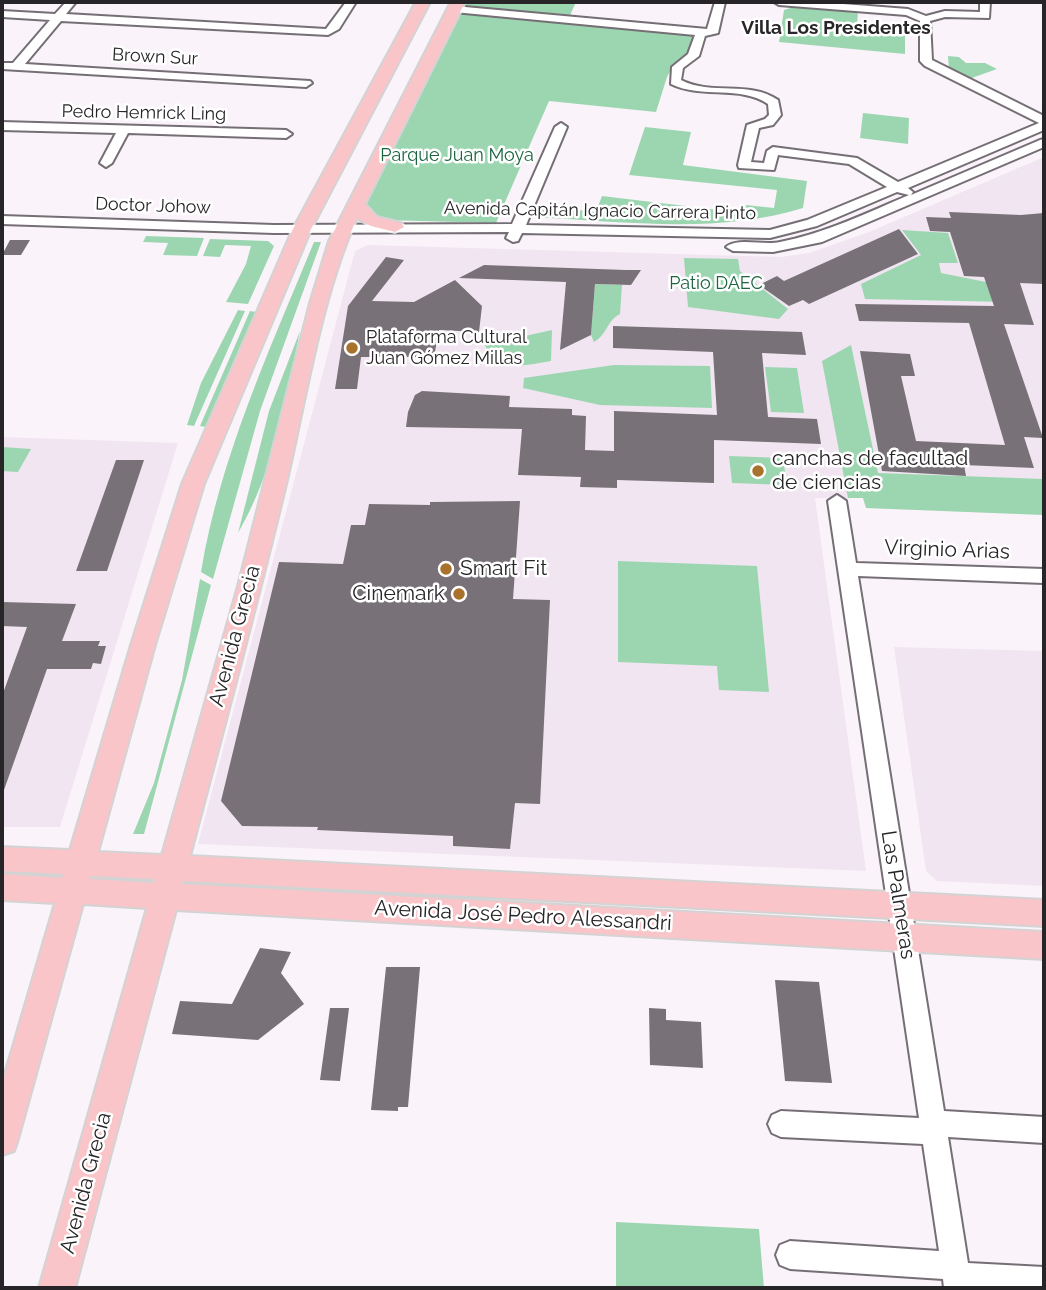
<!DOCTYPE html>
<meta charset="utf-8">
<style>
body{margin:0}
#map{position:relative;width:1046px;height:1290px;overflow:hidden;background:#faf4fa;font-family:Raleway,sans-serif}
canvas{display:block}
.frame{position:absolute;inset:0;border:4px solid #272527;pointer-events:none}
</style>
<div id="map">
<canvas width="1046" height="1290"></canvas>
<div class="frame"></div>
</div>
<script>
const c = document.querySelector('canvas').getContext('2d');
c.lineJoin = 'round';
function fillPath(path, color) {
  c.fillStyle = color;
  c.fill(path, 'evenodd');
}
function stroke(path, color, width, dash) {
  c.strokeStyle = color;
  c.lineWidth = width;
  c.lineCap = dash ? 'butt' : 'round';
  c.setLineDash(dash || []);
  c.stroke(path);
}
function write(font, color, halo, rows, align = 'center') {
  c.font = font + ' Raleway,sans-serif';
  c.lineWidth = 5;
  c.setLineDash([]);
  c.textBaseline = 'middle';
  c.strokeStyle = halo;
  c.fillStyle = color;
  for (const [text, x, y, turn = 0] of rows) {
    c.save();
    c.translate(x, y);
    c.rotate((+turn || 0) * Math.PI / 180);
    c.textAlign = isNaN(turn) ? turn : align;
    if (halo) c.strokeText(text, 0, 0);
    c.fillText(text, 0, 0);
    c.restore();
  }
}
const built = new Path2D(`
 M1044,157v358l-178,-7 -3,-10h-48l51,373 -668,-27 157,-593 13,-6 413,12 28,-4 60,-21z
 M2,437l176,6 -118,384h-58z
 M894,647l150,4v235l-107,-5 -11,-10z`);
const green = new Path2D(`
 M461,2h115l-9,20 129,12 -8,20 -13,9 -8,14 -11,35 -107,-11 -53,122 -115,-3 -19,-12z
 M799,5l59,5 -1,18 48,4v22l-126,-12 5,-32z
 M948,56l11,1 7,6h19l12,6 -28,10 -20,-9z
 M863,113l46,5 -1,26 -48,-6z
 M645,127l46,5 -8,33 124,16 -4,27c-86,27 -182,13 -272,9l5,-12 60,7 6,-16 142,17 2,-8 28,3 3,-18 -148,-15z
 M902,230l46,3 10,30h-19l2,10 60,12 6,17 -142,-3 -4,-15 60,-29z
 M146,236l58,2 -7,18 -34,-1 5,-12 -25,-1z
 M210,239l58,2 6,5 -26,58 -22,-2 20,-38 5,-18 -26,-1 -5,12 -17,-1z
 M314,242h7l-61,169 -47,168 -12,-7c19,-115 69,-223 113,-330z
 M684,258l54,1 2,12 48,38 -9,10 -91,-12z
 M595,284l27,1 -2,29c-13,6 -13,21 -26,28l-3,-7z
 M238,310l7,1 -51,115 -7,-1 14,-42z
 M250,311l6,1 -50,115 -6,-1z
 M552,330l-1,31c-25,4 -55,13 -66,-16z
 M300,331c-14,70 -26,140 -62,202l31,-122z
 M851,345l27,128 166,6v36l-178,-7 -3,-10h-15l-26,-137z
 M614,365l96,1 2,42 -112,-3 -77,-17 1,-10z
 M765,367l32,1 7,45 -33,-1z
 M2,447l29,2 -13,23 -16,-1z
 M729,456l54,2 4,27 -55,-2z
 M618,561l139,5 12,126 -50,-2 -2,-24 -99,-4z
 M200,579l11,6 -67,249h-11l21,-51 28,-103z
 M616,1222l143,7 5,59h-148z`);
const building = new Path2D(`
 M949,212l72,3 23,-2v71l-24,-1 14,42 -30,-1 39,114 -19,-1 10,31 -70,-3 2,11 -84,-5 -22,-120 50,3 5,22h-14l15,65 89,4 -36,-122 -110,-2 -4,-17 139,2 -10,-29 -20,-1 -14,-44 -20,-1 -4,-14 25,1z
 M899,229l19,25 -109,50 -6,-4 -14,6 -30,-21 18,-9 7,5z
 M10,240h20l-9,15h-19z
 M386,257l18,3 -32,41 42,1 41,-22 27,26 -3,26 -40,-2 -5,27h-73l-4,32h-22l13,-83z
 M484,265l142,5h15l-10,15 -36,-1 -4,51 -31,15 6,-68 -107,-4z
 M613,326l189,6 4,23 -44,-2 6,64 49,2 4,25 -107,-4v43l-97,-3v8l-37,-1 1,-10 -63,-2 4,-46 -116,-2 2,-15 7,-17 7,-4 88,5 -1,11 63,2v6l14,1 -1,34 29,1v-40l103,4 -4,-63 -100,-4z
 M116,460h28l-37,111h-31z
 M520,501l-7,98 37,1 -10,204 -25,-1 -5,46 -57,-3v-10l-136,-6 1,-3 -76,-1 -21,-25 58,-239 64,2 8,-39h14l4,-21 61,1v-3z
 M2,602l74,2 -14,37h38l-2,5h8l-5,18 -8,-1 -2,6h-44l-43,121 -2,-1v-93l25,-69 -25,-1z
 M260,948l31,4 -10,21 23,31 -46,36 -86,-6 8,-33 52,3z
 M386,967h34l-12,140h-10v4l-27,-1z
 M775,980l44,2 13,101 -47,-2z
 M330,1008h19l-9,73 -20,-1z
 M649,1008l17,1v11l35,2 2,46 -53,-3z`);
const minor = new Path2D(`
 M66,2h10l-10,12 260,15 20,-27h10l-17,27 -11,6 -267,-14 -36,43 285,17 2,2 -6,4 -304,-18v-6h11l37,-43 -48,-3v-6l53,3z
 M715,2h10l-7,31 -13,3 -6,20 -16,12 -2,12c31,16 68,0 97,20l3,15 -8,10 -14,3 -8,34 13,1 3,-12 6,-4 84,11 41,24 141,-59 -114,-57 -5,-5v-40l-14,-6 -127,-10 -5,-3h43l91,7 18,7 19,-5 35,1v-10h10l-1,16 -44,-1 -15,4 2,39 112,56v14l-136,58 5,4 -2,3 129,-55 4,-1v8l-222,95 -49,10 -40,-1 -7,-4c12,-10 38,-1 54,-5 45,-9 87,-29 129,-47l-12,-3 -80,34 -47,12 -248,-5 -4,8 -5,1 -7,-4 3,-6 -235,1 -272,-9v-8l272,9 238,-1 43,-97 6,-4 6,4 -41,98 244,5 37,-10 80,-33 -38,-23 -71,-9 -4,15 -35,-2 -1,-3 9,-40 18,-6 4,-4 -1,-11c-27,-19 -67,-5 -97,-20l1,-17 16,-13 7,-19 -241,-23 -5,-3 5,-3 253,23z
 M2,122l284,8 6,4 -6,4 -158,-5 -16,30 -6,4 -6,-4 16,-30 -114,-3z
 M837,495l9,6 10,62 188,6v14l-186,-7 86,535 100,6v26l-96,-6 20,126 76,4v21h-100l-1,-9 -153,-10 -10,-4 -4,-10 4,-10 10,-4 149,10 -16,-107 -142,-7 -9,-4 -4,-9 4,-9 9,-4 138,7 -91,-617z`);
const major = new Path2D(`
 M416,2h14l-119,227 -107,255 -49,161 -57,207 64,3 76,-269 72,-283 19,-62 122,-239h14l-100,202 12,13 24,6 3,4 -9,5 -24,-6 -14,-8c-35,76 -51,180 -70,262 -30,126 -64,251 -97,376l854,44v26l-861,-45 -1,3 862,48v27l-868,-49 -101,378h-36l108,-380 -64,-4 -65,235 -4,12 -12,4v-71l53,-181 -53,-3v-26l60,4 1,-4 -61,-3v-24l68,3 61,-205 51,-161 111,-255zM91,876l64,3 -1,4 -64,-4z`);
const markers = [
 [352,348,7,"#a8722d"],
 [758,471,7,"#a8722d"],
 [446,569,7,"#a8722d"],
 [459,594,7,"#a8722d"]
];
const farStreetnames = [
 ["Brown Sur",155,57,3],
 ["Pedro Hemrick Ling",144,113,1],
 ["Doctor Johow",153,206,2],
 ["Avenida Capitán Ignacio Carrera Pinto",600,211,1]
];
const farParknames = [
 ["Parque Juan Moya",457,156],
 ["Patio DAEC",716,284]
];
const farPoinames = [
 ["Plataforma Cultural",366,338],
 ["Juan Gómez Millas",366,359]
];
const farNeighbourhoodnames = [
 ["Villa Los Presidentes",836,28]
];
const poiNames = [
 ["canchas de facultad",772,459],
 ["de ciencias",772,483],
 ["Smart Fit",460,569],
 ["Cinemark",445,594,"right"]
];
const streetNames = [
 ["Virginio Arias",947,550,2],
 ["Avenida Grecia",235,636,-75],
 ["Las Palmeras",898,895,81],
 ["Avenida José Pedro Alessandri",523,916,3],
 ["Avenida Grecia",86,1183,-75]
];
fillPath(built, '#f1e5f1');
fillPath(green, '#9cd6b1');
fillPath(building, '#787278');
stroke(minor, '#756f75', 4);
stroke(major, '#d4d3d4', 4);
fillPath(minor, '#fff');
fillPath(major, '#fac5c8');
for (const [x, y, r, color] of markers) {
  const dot = new Path2D();
  dot.arc(x, y, r, 0, 2 * Math.PI);
  c.fillStyle = color;
  c.fill(dot);
  stroke(dot, '#fff', 2.5);
}
write('18px', '#272527', '#fff', farStreetnames);
write('18px', '#1c6540', '#fff', farParknames);
write('18px', '#272527', '#fff', farPoinames, 'left');
write('bold 19px', '#272527', '#fff', farNeighbourhoodnames);
write('21px', '#272527', '#fff', poiNames, 'left');
write('21px', '#272527', '#fff', streetNames);
</script>
